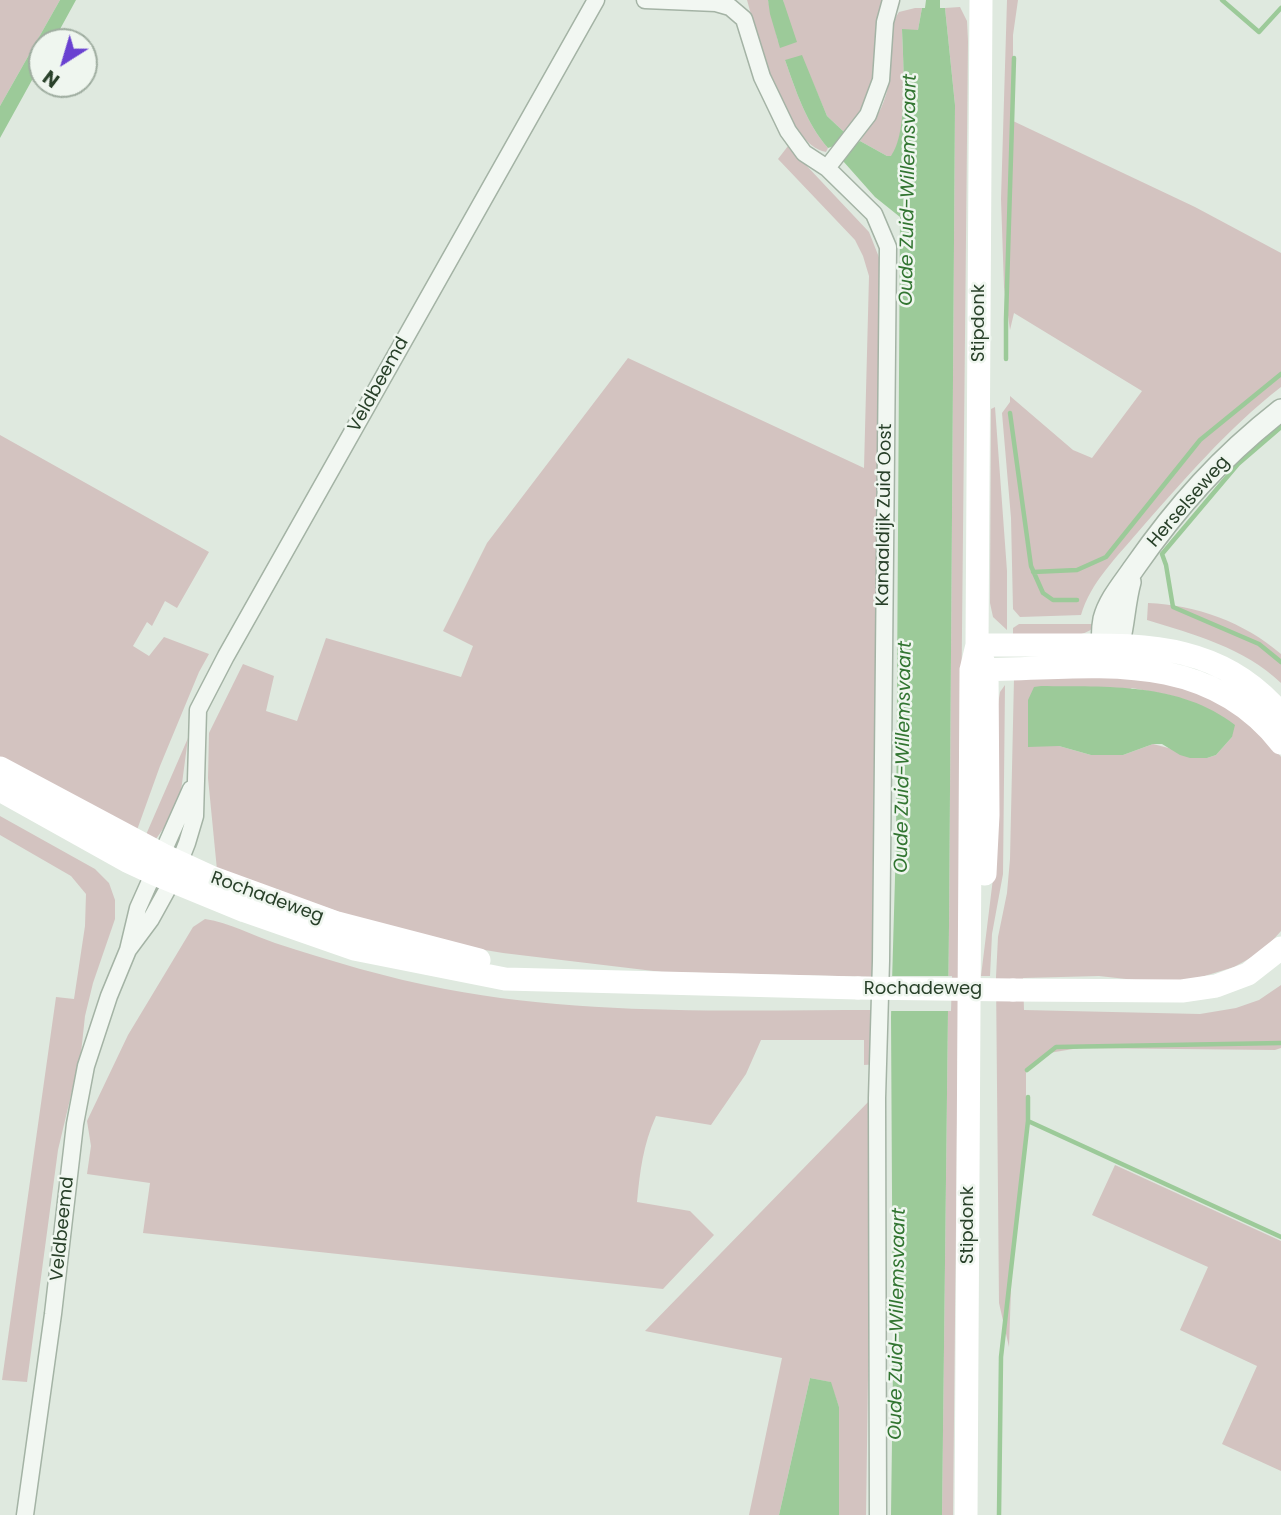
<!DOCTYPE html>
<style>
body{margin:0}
#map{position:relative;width:1281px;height:1515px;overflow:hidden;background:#dfe9df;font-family:Poppins,sans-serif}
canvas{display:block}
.north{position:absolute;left:28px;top:28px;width:70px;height:70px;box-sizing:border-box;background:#eff6ef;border:2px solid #9fada0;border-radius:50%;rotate:217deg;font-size:19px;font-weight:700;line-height:28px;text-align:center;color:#284029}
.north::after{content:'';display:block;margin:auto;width:24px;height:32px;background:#6941d1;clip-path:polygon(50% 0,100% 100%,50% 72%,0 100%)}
</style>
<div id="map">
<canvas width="1281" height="1515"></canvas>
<div class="north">N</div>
</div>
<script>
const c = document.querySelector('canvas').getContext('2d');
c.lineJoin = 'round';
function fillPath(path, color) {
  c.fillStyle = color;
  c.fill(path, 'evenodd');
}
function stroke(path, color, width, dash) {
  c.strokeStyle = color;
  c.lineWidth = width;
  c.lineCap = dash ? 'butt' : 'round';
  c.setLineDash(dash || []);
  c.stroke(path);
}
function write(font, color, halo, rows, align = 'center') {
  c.font = font + ' Poppins,sans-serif';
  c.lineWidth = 5;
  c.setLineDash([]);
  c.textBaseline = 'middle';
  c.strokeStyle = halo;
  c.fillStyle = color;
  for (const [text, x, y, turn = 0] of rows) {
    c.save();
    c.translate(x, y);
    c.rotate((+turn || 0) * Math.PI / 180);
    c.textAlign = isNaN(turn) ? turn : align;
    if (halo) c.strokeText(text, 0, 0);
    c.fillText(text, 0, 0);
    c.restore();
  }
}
const green = new Path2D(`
 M0,0h60l-60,106z
 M747,0h21l10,41 8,-28 -3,-13h101l-8,64 -9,41 -24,31 1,-4 -17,-16 -17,-40 -25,-16c11,31 21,63 43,88l-2,4c-40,-7 -69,-116 -79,-152z
 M1007,0h11l-5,35v86l182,86 86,46v134c-53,41 -99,95 -143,145 -22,26 -47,50 -57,83l-61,2 -7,-8 -2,-91 -9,-105 8,-11v-6l63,54 19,8 50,-67 -128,-78 -4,17 -6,-43 -3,-88z
 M960,7l7,14 1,20 -15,1474h-11l7,-589 6,-821 -10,-97z
 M915,8h7l-4,22h-16c1,30 7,102 -10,126h-5l-27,-15c17,-23 25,-35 30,-64 3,-22 -4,-47 9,-65z
 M788,146l81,86 13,33 -2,712 -218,-5 -159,-19 -60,-10 -48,-12 -178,-61 -9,-92 1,-45 34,-69 31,12 -8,35 31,10 29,-83 135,39 12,-31 -30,-15 44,-88 141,-185 236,110 5,-192 -6,-20 -8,-16 -77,-81z
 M995,407l12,164v59l-14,-13 -3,-14 1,-194z
 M0,435l209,117 -32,56 -12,-7 -13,25 -5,-4 -14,24 16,10 15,-19 45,17 -10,18 -39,94 -23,64 -137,-68z
 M1148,603c48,2 96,19 133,51v29c-38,-36 -86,-48 -134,-63z
 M1019,624h78c-15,20 -60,11 -84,11v-7z
 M1141,675l80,24 55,51 5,7v174l-18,20 -29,16 -46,14 -26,2 -63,-7 -76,2 1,32 176,4 36,-6 23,-8 22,-15v63l-6,2 -196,-2 -30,5 -23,16v81l-14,110 -3,87 -10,-44 -3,-326 2,-40 9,-44 3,-34 4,-181zM1132,688l37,7 17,5 46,37 -16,18 -9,3 -54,-14 -30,11h-32l-32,-9h-31z
 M1005,685l-2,189 -11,60 -2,42h-9l16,-130 1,-142 2,-12z
 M188,738l-9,68 -23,33 -11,-2z
 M0,816l95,53 14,14 6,17v19l-22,64 -8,33 -4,37 -23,97 -31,232 -25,-2 54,-383 18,2 11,-73 1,-32 -15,-18 -71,-41z
 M205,919c25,4 47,16 70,24 56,18 112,35 170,46 142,27 290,21 434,21l-1,54 -14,1v-25h-103l-15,34 -35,51 -55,-9c-13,29 -16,55 -19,86l53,9 24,24 -51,54 -520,-56 7,-50 -63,-9 4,-28 -4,-25 41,-86 65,-108z
 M872,1098l-6,417h-27v-108l-9,-25 -20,-4 -31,137h-30l33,-157 -137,-27z
 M1115,1165l166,76v230l-59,-27 35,-78 -77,-36 28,-63 -116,-52z`);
const water = new Path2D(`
 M60,0h16l-23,42h-11v20l-42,76v-32z
 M768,0h15l14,42 -17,6 -10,-34z
 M926,0h14v8h5l10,97 -6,821 -7,589h-51l2,-148 -2,-350 5,-174 4,-626 -25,-20 -32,-36 3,-5 -12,-10 -6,2c-22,-25 -32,-57 -43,-88l17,-5 25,61 17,16v4l11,9 5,-4 27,15h4c18,-24 12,-97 11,-127l16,1 4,-22h3z
 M1041,686c65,1 139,-4 194,39l-3,12 -16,18 -9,3h-17l-10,-3 -18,-11h-9l-30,11h-32l-32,-9 -31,1v-47l6,-13z
 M810,1378l21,4 8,25v108h-60z`);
const pier = new Path2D(`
 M888,976h64l-1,35h-64z`);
const stream = new Path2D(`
 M1222,0l37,32 22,-24
 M1006,359v-40l8,-261
 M1010,413l21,153 12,27 10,7h24
 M1281,427l-43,37 -76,90 4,11 7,42 86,37 22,18
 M1033,572l44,-2 29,-13 94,-117 81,-66
 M1027,1070l29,-23 225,-4
 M1028,1097v24
 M999,1515l2,-158 27,-236 253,116`);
const minor = new Path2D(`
 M645,0l71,3 14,4 14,12 18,58 26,54 16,22 23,15 47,46 14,33 -7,714 -4,137 1,417
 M827,168l41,-53 13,-35 4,-58 6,-22
 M128,950l23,-31 21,-38 15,-38 8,-27 3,-106 28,-54 370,-656
 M25,1515l28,-201 22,-190 11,-58 23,-70 19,-46 10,-42 53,-119`);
const tertiary = new Path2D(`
 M1114,659c10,-24 9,-52 16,-77
 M1108,661c-6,-14 -7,-26 -4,-42 5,-19 19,-35 30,-51 44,-63 87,-111 147,-158`);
const secondary = new Path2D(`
 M977,645c31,0 61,0 92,0 81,-1 155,1 212,69
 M983,661l4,9 1,145 -3,59
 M971,670c112,0 231,-27 310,73
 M0,768l163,87 48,22 126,46 142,37
 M0,790l127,71 28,13 90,37 109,38 151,30 353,9
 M1013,990l169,1 34,-5 32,-12 33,-26
 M966,1515l5,-845 6,-25 4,-645`);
const secondaryBridge = new Path2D(`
 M858,988l155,2`);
const streetNames = [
 ["Stipdonk",979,323,-90],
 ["Veldbeemd",379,385,-61],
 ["Herselseweg",1189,502,-49],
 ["Kanaaldijk Zuid Oost",885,515,-89],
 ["Rochadeweg",267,898,20],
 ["Rochadeweg",923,989],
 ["Stipdonk",968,1225,-90],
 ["Veldbeemd",63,1229,-84]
];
const waterNames = [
 ["Oude Zuid-Willemsvaart",909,190,-89],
 ["Oude Zuid-Willemsvaart",904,757,-89],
 ["Oude Zuid-Willemsvaart",898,1324,-89]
];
fillPath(green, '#d3c3c0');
fillPath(water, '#9cca99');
fillPath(pier, '#dfe9df');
stroke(stream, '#9cca99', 4.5);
stroke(minor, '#a4b3a5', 19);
stroke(tertiary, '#a4b3a5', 24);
stroke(minor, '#f2f7f2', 16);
stroke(tertiary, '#f2f7f2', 21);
stroke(secondary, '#fff', 23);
stroke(secondaryBridge, '#fff', 23);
write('18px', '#284029', '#eff6ef', streetNames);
write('italic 19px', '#327531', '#eff6ef', waterNames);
</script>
